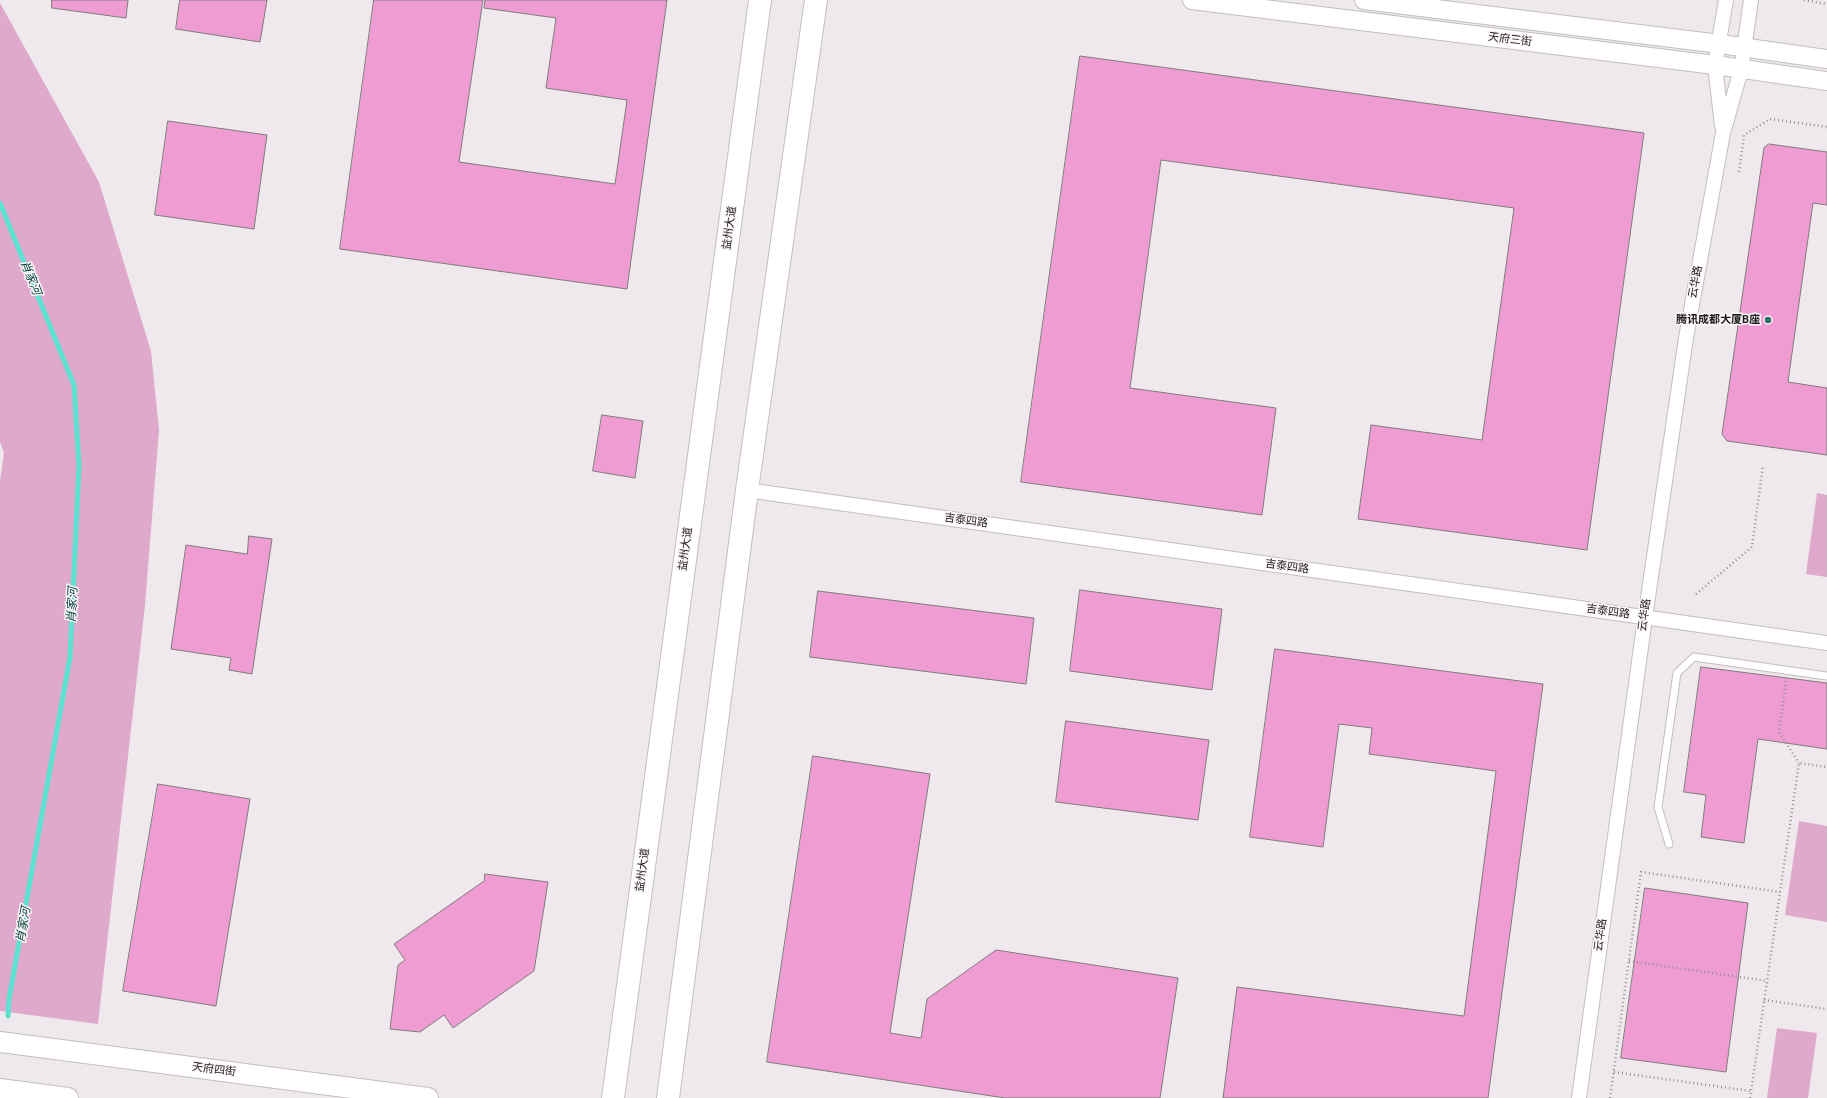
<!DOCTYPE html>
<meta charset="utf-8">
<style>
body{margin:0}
canvas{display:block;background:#efe9ed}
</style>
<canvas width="1827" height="1098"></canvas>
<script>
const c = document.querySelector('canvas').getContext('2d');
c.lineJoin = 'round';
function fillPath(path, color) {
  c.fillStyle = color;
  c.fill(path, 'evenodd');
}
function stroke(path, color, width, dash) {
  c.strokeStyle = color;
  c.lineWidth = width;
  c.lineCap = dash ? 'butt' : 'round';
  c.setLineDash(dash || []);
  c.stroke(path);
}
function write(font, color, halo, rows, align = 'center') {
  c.font = font + ' Roboto,"Noto Sans SC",sans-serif';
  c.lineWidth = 3;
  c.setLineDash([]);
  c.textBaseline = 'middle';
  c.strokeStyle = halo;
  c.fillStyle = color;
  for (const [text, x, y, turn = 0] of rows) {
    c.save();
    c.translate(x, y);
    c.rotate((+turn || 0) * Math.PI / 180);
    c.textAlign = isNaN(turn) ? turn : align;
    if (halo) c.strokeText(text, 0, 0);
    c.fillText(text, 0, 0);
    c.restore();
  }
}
const green = new Path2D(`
 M0,3l99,179 52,169 8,79 -14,175 -47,419 -98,-13v-530l4,-28 -4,-11z
 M1817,493l10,2v82l-21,-3z
 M1799,821l28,5v96l-42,-7z
 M1777,1028l40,5 -9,65h-41z`);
const stream = new Path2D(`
 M0,203l74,182 5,81 -9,191 -61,342 -1,17`);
const building = new Path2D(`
 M52,0h76l-2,18 -74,-10z
 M180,0h87l-7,42 -84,-13z
 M374,0h109l-24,162 156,22 12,-84 -81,-12 10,-70 -72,-10 1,-8h182l-40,289 -287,-40z
 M1080,56l564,77 -57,417 -229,-31 13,-94 111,15 32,-232 -353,-48 -31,228 146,20 -14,107 -241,-33z
 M168,121l99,14 -13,94 -99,-14z
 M1769,144l58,8v53l-14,-2 -25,179 39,6v67l-100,-14 -5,-7 42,-286z
 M602,415l41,6 -8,57 -42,-7z
 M249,536l23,3 -20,135 -23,-4 2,-12 -60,-9 15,-104 61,9z
 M1080,590l142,19 -10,81 -142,-19z
 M818,591l216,27 -8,66 -216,-27z
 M1275,649l268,35 -55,414h-265l14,-111 227,29 32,-245 -127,-17 3,-26 -33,-4 -16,123 -73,-10z
 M1701,667l126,16v66l-69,-10 -14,104 -43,-6 5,-42 -22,-3z
 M1066,721l143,19 -11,80 -142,-18z
 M813,756l117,18 -40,259 31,5 6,-39 69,-49 182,28 -18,120h-155l-238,-36z
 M158,784l92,15 -34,207 -93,-15z
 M485,874l63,8 -14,89 -81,57 -9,-13 -24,17 -30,-3 8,-64 7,-5 -11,-16 90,-63z
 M1645,888l103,15 -22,169 -105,-14z`);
const path = new Path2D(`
 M1804,0l23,4
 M1739,172l5,-37 26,-16 57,8
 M1696,594l56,-47 11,-82
 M1786,681l-7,51 20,31
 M1629,961l138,20
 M1764,1000l63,9
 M1614,1072l137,19
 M1610,1098l31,-226 139,20
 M1750,1098l49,-335 28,4`);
const service = new Path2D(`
 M1669,844l-11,-37 19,-134 17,-16 133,19`);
const minor = new Path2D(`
 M1722,126l-7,-61 11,-65
 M747,490l1080,153
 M1579,1098l66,-480 41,-280 37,-205 18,-63 10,-70`);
const tertiary = new Path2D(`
 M1192,0l523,65 112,16
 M1364,0l356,44 107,15`);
const secondary = new Path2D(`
 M0,1042l428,56
 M0,1089l68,9`);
const primary = new Path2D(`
 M613,1098l147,-1098
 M668,1098l79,-608 69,-490`);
const markers = [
 [1768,320,4,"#286f66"]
];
const streetNames = [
 ["天府三街",1510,40,7],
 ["益州大道",730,228,-82],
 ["云华路",1696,282,-80],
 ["吉泰四路",966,521,8],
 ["益州大道",686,549,-82],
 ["吉泰四路",1287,567,8],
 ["吉泰四路",1608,612,8],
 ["云华路",1645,615,-82],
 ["益州大道",643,870,-82],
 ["云华路",1601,935,-82],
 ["天府四街",214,1070,7]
];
const poiNames = [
 ["腾讯成都大厦B座",1760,320]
];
const waterNames = [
 ["肖家河",30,278,68],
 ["肖家河",73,605,-87],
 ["肖家河",24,925,-80]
];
fillPath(green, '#dfa9cc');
stroke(stream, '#5de1d0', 5);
fillPath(building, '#ee9cd2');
stroke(building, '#817b7e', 1);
stroke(service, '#c3bdc0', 9);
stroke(minor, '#c3bdc0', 16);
stroke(tertiary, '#c3bdc0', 20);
stroke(secondary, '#c3bdc0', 22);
stroke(primary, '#c3bdc0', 24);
stroke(path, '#949093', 2.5, [1, 3]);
stroke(service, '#fff', 7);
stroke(minor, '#fff', 14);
stroke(tertiary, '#fff', 18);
stroke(secondary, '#fff', 20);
stroke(primary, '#fff', 22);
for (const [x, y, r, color] of markers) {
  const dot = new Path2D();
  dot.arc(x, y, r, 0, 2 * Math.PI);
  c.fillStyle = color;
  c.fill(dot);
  stroke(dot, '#fcf6fa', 1.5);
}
write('11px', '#1c1a1b', '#fcf6fa', streetNames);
write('bold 11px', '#1c1a1b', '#fcf6fa', poiNames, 'right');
write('italic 12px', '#02423b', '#fcf6fa', waterNames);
</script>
